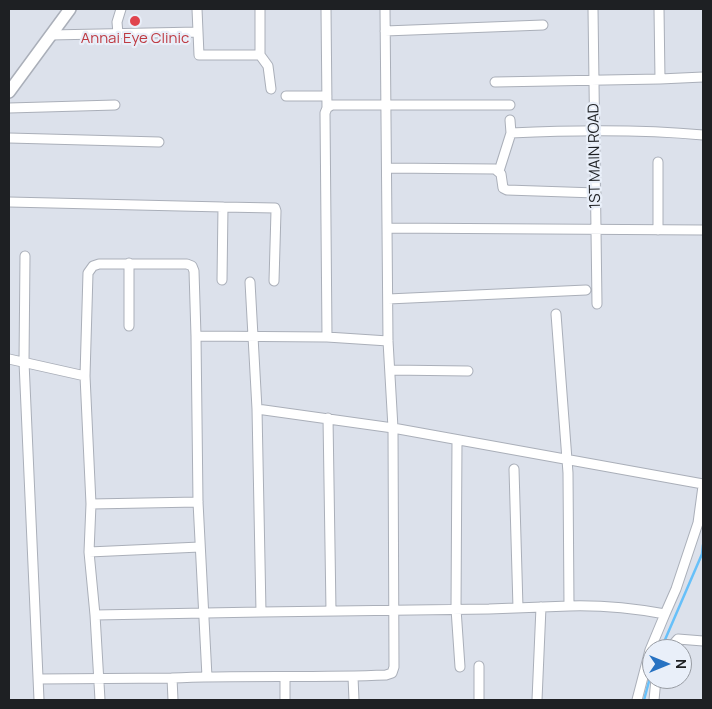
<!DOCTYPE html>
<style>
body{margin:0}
#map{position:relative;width:712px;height:709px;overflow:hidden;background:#dce1eb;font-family:Manrope,sans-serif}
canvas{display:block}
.frame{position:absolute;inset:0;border:10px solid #1e2023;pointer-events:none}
.north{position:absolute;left:642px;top:639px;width:50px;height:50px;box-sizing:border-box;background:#e9eff9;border:1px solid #989ca3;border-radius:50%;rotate:90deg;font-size:14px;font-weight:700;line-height:20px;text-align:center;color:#1e2023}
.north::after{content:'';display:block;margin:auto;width:18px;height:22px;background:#2772c2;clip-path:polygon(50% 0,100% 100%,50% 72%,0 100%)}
</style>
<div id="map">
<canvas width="712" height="709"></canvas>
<div class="frame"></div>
<div class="north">N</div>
</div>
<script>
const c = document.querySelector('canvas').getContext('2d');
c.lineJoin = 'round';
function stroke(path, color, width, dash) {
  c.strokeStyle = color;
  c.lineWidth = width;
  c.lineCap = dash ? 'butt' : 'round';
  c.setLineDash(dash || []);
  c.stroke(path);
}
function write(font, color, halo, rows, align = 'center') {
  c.font = font + ' Manrope,sans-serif';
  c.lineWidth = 4.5;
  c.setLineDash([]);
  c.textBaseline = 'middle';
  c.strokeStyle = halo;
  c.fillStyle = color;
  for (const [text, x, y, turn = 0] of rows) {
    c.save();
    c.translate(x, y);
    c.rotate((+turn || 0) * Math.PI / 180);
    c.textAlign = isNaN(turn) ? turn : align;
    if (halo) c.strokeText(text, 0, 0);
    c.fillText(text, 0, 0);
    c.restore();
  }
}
const stream = new Path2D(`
 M661,649l41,-95 1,-9
 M644,700l8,-30`);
const minor = new Path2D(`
 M197,9l2,46h61v-46
 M326,9l1,99
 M385,9l2,219
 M593,9l4,295
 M659,9l1,70
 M385,31l158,-6
 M118,34l-1,-12 4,-13
 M50,35l148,-3
 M260,55l8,11 3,23
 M495,82l165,-3 43,-2
 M286,96h41
 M9,108l106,-3
 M510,120l1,13c64,-3 128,-4 192,2
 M9,138l150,4
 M387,168l108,1 6,5 2,14 4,2 89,3
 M499,171l12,-38
 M9,202l214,5 -1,73
 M223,207l52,1 1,3 -2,70
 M658,230v-68
 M25,256l-1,106 15,338
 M129,263v63
 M250,282l7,127 4,203 228,-3 80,-3 -1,-133 -12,-159
 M388,299l198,-9
 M327,337l-2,-224 2,-5 5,-3h178
 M9,359l76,17 6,128 -2,48 6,63 166,-3
 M390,370l78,1
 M85,376l3,-103 5,-7 6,-2h88l5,2 2,5 2,65
 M257,409l136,19 310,56
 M328,418l3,193
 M457,440l-1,169 4,58
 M514,469l4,139
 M91,504l107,-2
 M89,552l111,-5
 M569,606c34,-1 63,2 96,8l11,-25 22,-66 5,-37
 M95,615l5,85
 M669,649l9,-10 25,2
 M207,677l-9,-175 -2,-166 131,1 61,4
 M353,677l1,23
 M285,678v22
 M39,679l133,-1
 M173,700l-1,-22c71,-3 143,0 214,-3l6,-2 2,-6 -1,-239 -5,-87 -1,-113 316,2
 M479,700v-34
 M537,700l4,-93
 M637,700l13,-50 15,-36
 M654,700l2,-21`);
const secondary = new Path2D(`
 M9,92l61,-83`);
const markers = [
 [135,21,6,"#e0444e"]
];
const healthNames = [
 ["Annai Eye Clinic",135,39]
];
const streetNames = [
 ["1ST MAIN ROAD",595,156,-91]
];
stroke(stream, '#67c0f9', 2.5);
stroke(minor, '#aaafb9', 11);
stroke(secondary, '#aaafb9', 14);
stroke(minor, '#fff', 9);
stroke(secondary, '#fff', 11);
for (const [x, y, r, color] of markers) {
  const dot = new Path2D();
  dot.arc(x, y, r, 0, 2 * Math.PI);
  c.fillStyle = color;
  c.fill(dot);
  stroke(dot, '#e9eff9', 2);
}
write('15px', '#be3a42', '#e9eff9', healthNames);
write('15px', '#1e2023', '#e9eff9', streetNames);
</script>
